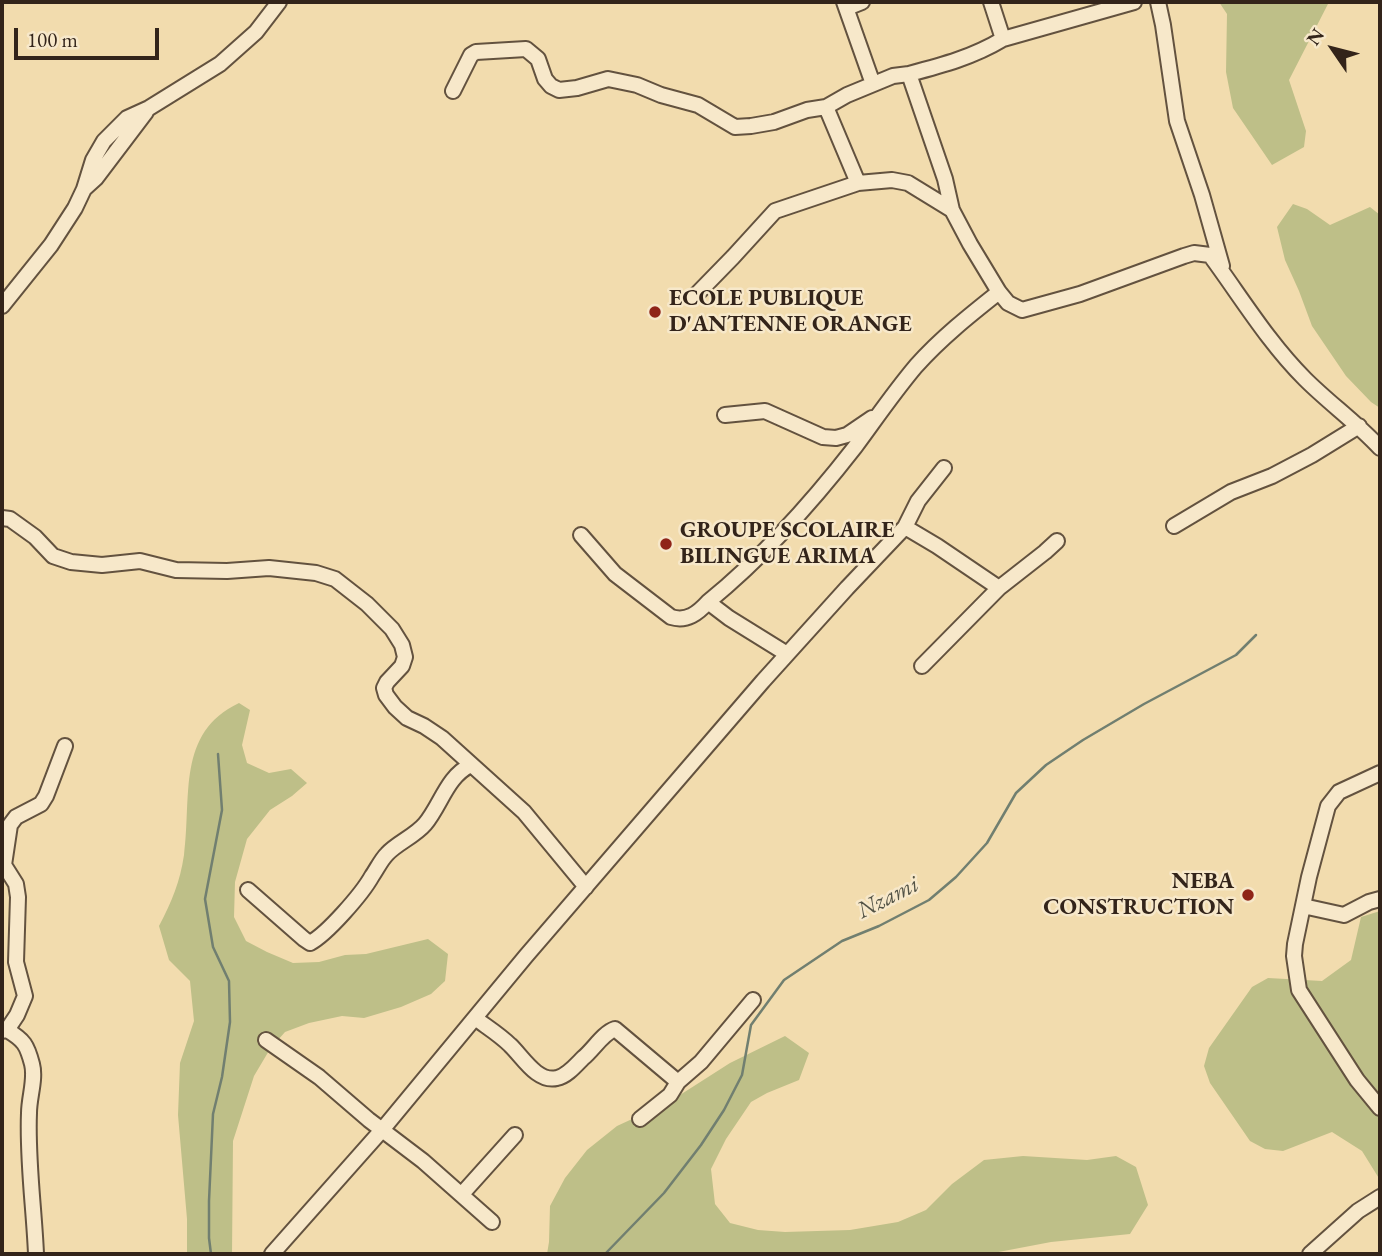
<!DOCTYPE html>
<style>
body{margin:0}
#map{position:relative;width:1382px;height:1256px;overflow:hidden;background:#f2dcae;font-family:"EB Garamond",serif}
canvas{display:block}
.frame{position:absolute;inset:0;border:4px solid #33241a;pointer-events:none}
.north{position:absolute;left:1298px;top:14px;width:70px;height:70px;-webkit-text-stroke:5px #f7e8ca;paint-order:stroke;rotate:305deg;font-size:19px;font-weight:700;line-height:28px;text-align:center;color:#33241a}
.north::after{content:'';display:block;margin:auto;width:24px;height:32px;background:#33241a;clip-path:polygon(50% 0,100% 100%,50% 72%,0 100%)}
.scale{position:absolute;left:14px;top:28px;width:145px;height:32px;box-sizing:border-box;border:4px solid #33241a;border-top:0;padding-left:9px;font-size:21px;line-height:24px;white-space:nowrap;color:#33241a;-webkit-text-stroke:5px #f7e8ca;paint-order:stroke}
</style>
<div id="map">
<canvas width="1382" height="1256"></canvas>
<div class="frame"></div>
<div class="north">N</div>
<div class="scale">100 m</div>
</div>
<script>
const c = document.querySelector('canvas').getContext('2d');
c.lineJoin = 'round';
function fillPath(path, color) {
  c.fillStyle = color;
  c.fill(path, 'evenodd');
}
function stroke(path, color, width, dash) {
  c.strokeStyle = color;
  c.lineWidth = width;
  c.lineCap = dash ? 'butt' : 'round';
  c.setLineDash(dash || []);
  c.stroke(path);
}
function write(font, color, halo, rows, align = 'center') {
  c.font = font + ' "EB Garamond",serif';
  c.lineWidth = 5;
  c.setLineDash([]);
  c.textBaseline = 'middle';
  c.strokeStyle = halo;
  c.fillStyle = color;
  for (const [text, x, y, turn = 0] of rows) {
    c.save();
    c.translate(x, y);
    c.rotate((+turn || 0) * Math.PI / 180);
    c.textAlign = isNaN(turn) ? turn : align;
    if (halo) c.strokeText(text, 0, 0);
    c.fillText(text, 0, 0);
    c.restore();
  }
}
const green = new Path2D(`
 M1219,2h110l-40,78 17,51 -2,16 -32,18 -39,-57 -7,-36 1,-58z
 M1293,204l14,5 23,16 40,-18 10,8v193l-9,-6 -25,-26 -34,-50 -13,-35 -14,-31 -8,-33z
 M239,703l11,7 -8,35 5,18 22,10 22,-4 16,14 -15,13 -22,14 -23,29 -12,43 -1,35 12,24 21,11 26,11 26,-1 26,-7 21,-1 62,-15 20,15 -3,27 -14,13 -30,13 -37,11 -22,-2 -33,7 -24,9 -15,17 -16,27 -21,65 -1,113h-45v-35l-9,-104 2,-52 14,-42 -4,-40 -21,-21 -10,-34c13,-25 21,-44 25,-71 8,-59 -8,-122 55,-152z
 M1380,911v269l-18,-29 -30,-19 -49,19 -18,-2 -15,-8 -40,-58 -6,-17 5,-18 43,-61 16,-9 54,3 29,-21 10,-43z
 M785,1036l24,17 -10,27 -32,13 -16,9 -25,37 -15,30 4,35 15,19 28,7 27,2 65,-2 48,-8 28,-12 26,-26 32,-24 39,-4 64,4 29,-4 20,11 12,38 -18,29 -79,8 -63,12h-441l2,-12 1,-36 15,-28 22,-28 30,-24 52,-24 61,-39z`);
const stream = new Path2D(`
 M211,1254l-2,-16v-37l4,-87 9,-37 8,-55 -1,-41 -16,-34 -8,-48 17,-89 -4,-56
 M605,1254l59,-61 37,-48 23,-35 18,-35 9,-50 33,-45 58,-39 37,-15 50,-26 27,-23 31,-34 29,-50 30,-28 37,-25 61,-36 92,-49 20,-20`);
const minor = new Path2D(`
 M844,2l29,82
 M991,2l12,37
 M1158,2l5,23 14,96 25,74 20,71
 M847,8l15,-6
 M909,74c34,-9 64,-17 94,-35l131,-37
 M453,91l18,-36 5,-3 50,-3 12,10 7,20 6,7 8,4 18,-2 31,-9 29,6 24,10 37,10 37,22 16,-1 23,-4 33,-12 19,-3 21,-12 46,-19 16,-2 36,105 7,31 18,34 29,48 9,11 14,7 58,-16 104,-38 10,-3 16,2c31,42 58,87 95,124 24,24 52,44 75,69
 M826,107l32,76 34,-3 16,3 44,27
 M85,188l11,-10 50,-66
 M694,297l39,-40 42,-46 83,-28
 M2,306l49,-61 24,-37 9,-19 9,-29 11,-19 23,-23 22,-10 71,-44 36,-32 23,-30
 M725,415l40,-4 58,26 13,1 11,-3 25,-17
 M2,518l8,1 25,18 18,19 18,6 31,3 38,-4 36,9 51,1 42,-3 47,5 19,6 32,25 25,25 10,16 3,12 -3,9 -15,16 -3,6 2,7 9,12 12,11 17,8 18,12 82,74 62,75
 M1174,526l57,-34 41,-16 40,-21 47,-29
 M905,527l32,19 62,42 -77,78
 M581,535l34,39 56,43c16,5 27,-4 37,-15
 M999,588l46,-36 12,-11
 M787,654l-58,-36 -21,-16c54,-44 105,-101 147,-155 20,-27 39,-55 61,-81 25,-28 54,-51 83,-74
 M1380,773l-41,19 -11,14 -19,71 -14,67 -1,12 5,34 58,90 23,28
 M248,890l56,49 6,4c17,-9 52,-49 62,-67 5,-7 9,-16 15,-22 10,-11 28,-18 38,-30 16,-19 22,-48 46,-59
 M1303,906l41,9 25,-13 11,-3
 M475,1018c12,9 25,17 35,27 12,11 27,38 47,33 10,-2 19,-13 26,-20 10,-8 20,-25 32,-29l63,53
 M7,1030c17,10 20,15 25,34 4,15 -3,33 -3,49 -2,47 5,94 7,141
 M2,1031l5,-1 10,-15 8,-19 -9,-34 2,-65 -2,-13 -12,-19 6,-40 6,-8 25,-13 5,-8 19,-50
 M266,1040l53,37 50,43 54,41 69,61
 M640,1119l30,-24 8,-13 23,-20 52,-62
 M462,1194l53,-59
 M272,1254l110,-124 144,-174 237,-275 84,-93 58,-61 13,-26 26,-33
 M1310,1254l48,-43 22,-14`);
const markers = [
 [655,312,7,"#8f2418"],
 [666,544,7,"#8f2418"],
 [1248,895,7,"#8f2418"]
];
const poiNames = [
 ["ECOLE PUBLIQUE",669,299],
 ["D'ANTENNE ORANGE",669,325],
 ["GROUPE SCOLAIRE",680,531],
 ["BILINGUE ARIMA",680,557],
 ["NEBA",1234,882,"right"],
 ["CONSTRUCTION",1234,908,"right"]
];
const waterNames = [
 ["Nzami",888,898,-27]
];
fillPath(green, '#bebf88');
stroke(stream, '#717f70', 2.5);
stroke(minor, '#63523f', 18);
stroke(minor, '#f7e8ca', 14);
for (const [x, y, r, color] of markers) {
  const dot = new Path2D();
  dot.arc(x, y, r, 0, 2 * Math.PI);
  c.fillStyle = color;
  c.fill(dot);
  stroke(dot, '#f7e8ca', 2.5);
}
write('bold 23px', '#33241a', '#f7e8ca', poiNames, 'left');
write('italic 24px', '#525245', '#f7e8ca', waterNames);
</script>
